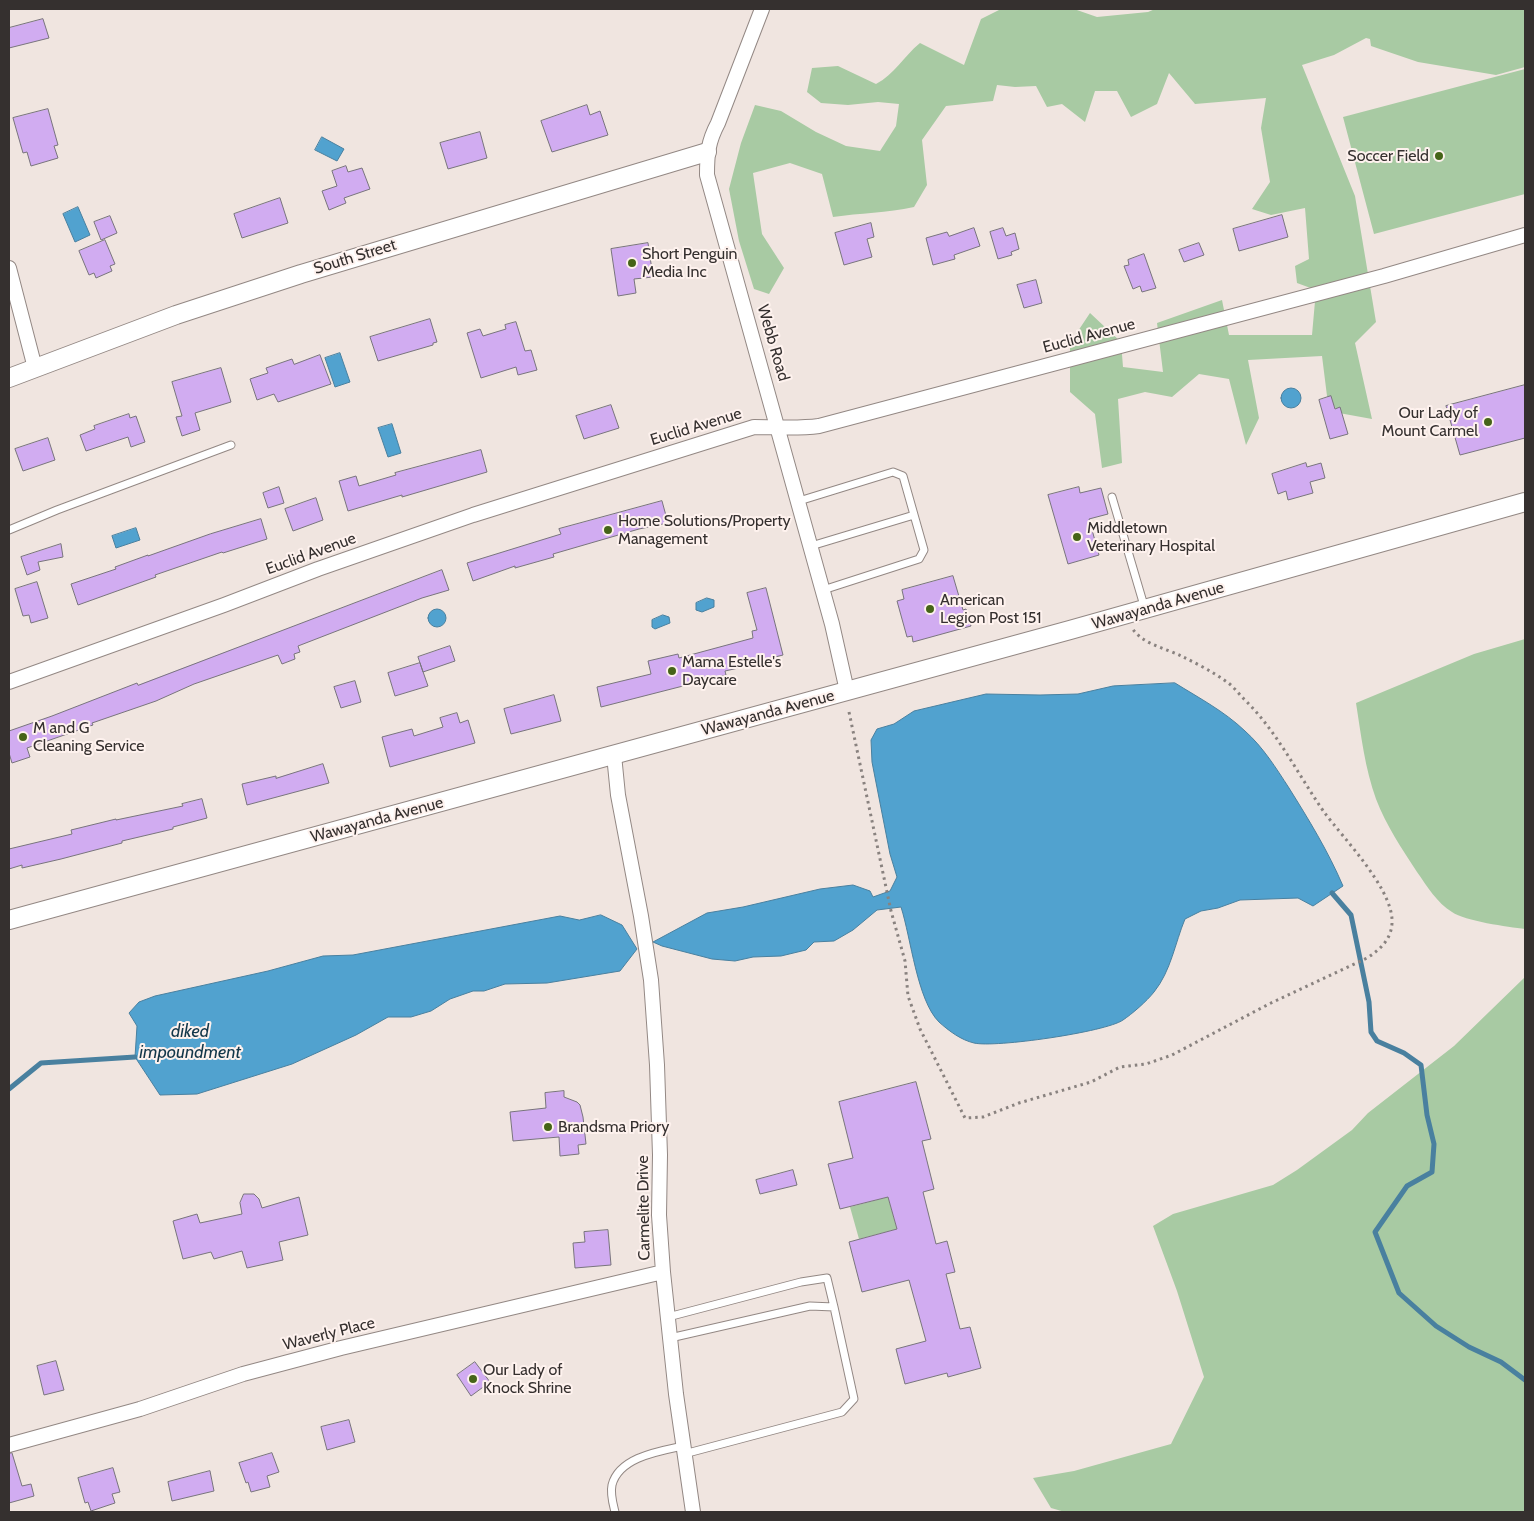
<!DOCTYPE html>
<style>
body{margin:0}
#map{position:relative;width:1534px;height:1521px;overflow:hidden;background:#f0e5e0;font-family:Cabin,sans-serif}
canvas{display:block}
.frame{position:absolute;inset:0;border:10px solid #35302f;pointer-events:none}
</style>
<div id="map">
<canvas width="1534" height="1521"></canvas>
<div class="frame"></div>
</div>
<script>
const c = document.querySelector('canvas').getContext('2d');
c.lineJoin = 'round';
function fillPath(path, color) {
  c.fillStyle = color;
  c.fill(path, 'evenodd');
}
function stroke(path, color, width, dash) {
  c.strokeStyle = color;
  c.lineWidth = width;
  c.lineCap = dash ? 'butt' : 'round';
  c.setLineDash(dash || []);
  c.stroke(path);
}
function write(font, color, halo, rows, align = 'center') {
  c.font = font + ' Cabin,sans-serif';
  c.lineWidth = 4;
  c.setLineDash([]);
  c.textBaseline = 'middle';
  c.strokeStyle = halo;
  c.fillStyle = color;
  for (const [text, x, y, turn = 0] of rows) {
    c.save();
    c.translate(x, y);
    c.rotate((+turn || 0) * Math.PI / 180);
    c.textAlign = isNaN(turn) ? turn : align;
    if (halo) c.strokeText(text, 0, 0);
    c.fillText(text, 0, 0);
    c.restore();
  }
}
const green = new Path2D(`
 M1001,9h73l23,8 51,-5 7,-3h370v58l-29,8 -78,-13 -47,-16 -1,-7 -4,-1 -32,17 -32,10 53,131 21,126 -21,21 17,76 -33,-6 -12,-17 -5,-40 -74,4 11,58 -13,27 -17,-66 -30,-5 -27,23 -27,-5 -27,7 4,64 -20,5 -7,-54 -25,-22v-49l20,-30 31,29 2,25 40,5 -6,-49 65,-23 7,35h83l4,-45 -19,-7 -2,-17 14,-7 -4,-51 -34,7 -19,-6 18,-27 -9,-54 5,-30 -71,6 -26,-31 -12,31 -26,13 -14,-26h-22l-10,31 -23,-18 -15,3 -11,-21 -21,1 -18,-2 -4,16 -47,5 -24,34 5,45 -13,22c-27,6 -54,6 -81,10l-11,-43 -32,-11 -37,10 9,61 22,34 -15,26 -15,-5 -15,-48 -10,-52 12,-46 14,-38 26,6 35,21 30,14 34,5 16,-25 3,-22 -21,-2 -30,3 -27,-2 -14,-11 5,-24 26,-2 38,18c19,-10 27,-27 44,-41l44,22 17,-46z
 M1525,69v125l-151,40 -31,-117z
 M1525,639v290c-17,-2 -60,-8 -73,-17 -15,-9 -25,-26 -35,-40 -15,-23 -31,-47 -41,-73 -11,-30 -15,-64 -20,-96l118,-49z
 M1525,977v535h-460l-14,-4 -18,-30 41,-7 97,-27 33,-67 -27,-86 -24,-65 20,-12 100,-29 24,-15 55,-40 16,-17 86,-67z
 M888,1197l9,32 -38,10 -9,-32z`);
const water = new Path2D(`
 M322,137l22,12 -7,12 -22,-11z
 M78,207l12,28 -15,7 -12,-28z
 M340,353l10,29 -15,5 -10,-29z
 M1281 398a10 10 0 1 1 20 0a10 10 0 1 1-20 0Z
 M392,424l9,29 -13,4 -10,-29z
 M136,528l4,12 -24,8 -4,-12z
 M707,598l7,2v7l-12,5 -6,-2v-7z
 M428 618a9 9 0 1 1 18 0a9 9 0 1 1-18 0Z
 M663,615l6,2 1,6 -15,6 -3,-2v-7z
 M1175,683c24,15 49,28 70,48 18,16 31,37 44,57 20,32 39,63 54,98l-30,20 -15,-8 -58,2 -22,8 -17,3 -16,8c-10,24 -14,52 -31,73 -7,9 -22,22 -31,28 -17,12 -128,28 -149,23 -13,-3 -25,-12 -35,-21 -22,-22 -28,-84 -38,-115l-24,3 -24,20 -19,11 -20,1 -8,8 -25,6 -28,1 -18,4 -23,-2 -50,-13 -9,-4 54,-29 36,-6 77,-18 33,-4 17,6 3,6 17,-6 7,-14 -7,-23 -18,-92 -1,-22 6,-11 17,-5 20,-13 72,-17 54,1 38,-1 35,-8z
 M601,915l21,10 15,24 -17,22 -73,12 -42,1 -21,7h-11l-23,8 -19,12 -20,6h-23l-32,18 -64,29 -95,30 -37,1 -25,-38 2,-31 -8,-13 10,-11 16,-6 113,-25 55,-15 30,-1 207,-39 19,4z`);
const stream = new Path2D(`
 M1332,893l19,22 18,87 2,30 6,9 27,12 17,12 6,50 7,29 -2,28 -25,14 -32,46 24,61 37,33 33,21 32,15 24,18
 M9,1089l32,-26 94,-6`);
const building = new Path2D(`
 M43,19l6,19 -40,10v-20z
 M587,105l3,10 10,-4 8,24 -56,17 -11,-31z
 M48,109l10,36 -4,1 4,12 -27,8 -4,-14 -4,1 -10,-35z
 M480,132l7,26 -39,11 -8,-26z
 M346,166l2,6 14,-4 8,21 -26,9 2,5 -17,7 -7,-19 15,-5 -5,-15z
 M280,198l8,25 -46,15 -8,-24z
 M1282,215l6,22 -49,14 -6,-22z
 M110,216l7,17 -16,7 -7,-18z
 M871,223l3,14 -7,2 5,18 -28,8 -9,-32z
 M974,228l6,18 -26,9 1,4 -22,6 -7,-27 21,-6 2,4z
 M1003,228l3,8 9,-3 4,16 -8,3 1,3 -14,4 -8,-27z
 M105,240l10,24 -5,2 2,5 -16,7 -2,-5 -5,2 -10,-24z
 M648,243l5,34 -19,2 2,14 -18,3 -7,-47z
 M1199,243l5,12 -20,7 -5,-12z
 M1144,254l12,34 -14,4 -2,-6 -7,3 -9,-23 5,-1 -1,-5z
 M1036,280l6,23 -18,5 -7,-23z
 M430,319l7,23 -4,1v2l-55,16 -8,-24z
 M516,322l9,29 6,-1 6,20 -19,5 -2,-8 -35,11 -14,-45 13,-4 3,7 23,-7 -1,-4z
 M320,355l11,29 -53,18 -4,-8 -17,6 -7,-21 18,-6 -2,-5 26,-9 2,5z
 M221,368l10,34 -36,11 5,17 -18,6 -6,-19 6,-1 -10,-34z
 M1525,385v53l-65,17 -14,-49z
 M1331,396l4,13 5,-2 8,27 -18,5 -11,-39z
 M611,405l8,23 -35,11 -8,-23z
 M129,414l1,4 6,-2 9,26 -14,5 -3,-10 -42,14 -6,-16 15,-6 -1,-3z
 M48,438l7,22 -32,11 -8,-22z
 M481,450l6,22 -85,25v-2l-54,16 -9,-30 17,-5 3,10 37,-11 -1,-2z
 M1306,463l1,4 14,-4 4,15 -15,4 3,11 -25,7 -2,-9 -8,3 -6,-20z
 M279,487l5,16 -16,5 -5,-15z
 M1079,487l1,6 21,-5 7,26 -19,5 10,36 -31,9 -20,-69z
 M316,498l7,22 -30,11 -8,-22z
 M662,501l6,22 -29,6 -86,25 1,3 -39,11v-2l-42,15 -6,-18 94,-29 -2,-5z
 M261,519l6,20 -44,14 -1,-1 -67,23 1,2 -78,28 -7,-21 45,-15 -1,-2 33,-12v1l62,-22z
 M61,544l2,13 -25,5 2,8 -13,5 -6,-18z
 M442,570l7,20 -27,8 -124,48 2,6 -6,2 1,5 -13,5 -4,-9 -84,29 -38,17 -64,22 1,2 -66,23 3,9 -18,6 -3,-10v-22l43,-15 85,-33 1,2z
 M953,576l10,34 3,-1 5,17 -58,16 -1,-6 -5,1 -10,-36 7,-2 -2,-9z
 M37,582l11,36 -17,5 -2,-8 -6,1 -8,-27z
 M766,588l17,67 -40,10v2l-18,4 1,4 -125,32 -4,-20 54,-13 -3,-13 30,-7 1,4 74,-20 -1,-7 5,-1 -10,-37z
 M450,646l5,15 -32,11 -5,-15z
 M420,663l8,23 -33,10 -7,-23z
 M355,681l6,21 -20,6 -7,-21z
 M554,695l7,26 -50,13 -7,-25z
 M457,713l3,10 8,-3 7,23 -85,24 -8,-30 30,-8 2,7 29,-9 -3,-9z
 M323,764l6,19 -82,22 -5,-21 34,-8v2z
 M202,799l5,19 -34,9v2l-51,12v2l-61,16 -39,9v-3l-13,4v-20l63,-15 -1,-4 45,-11v1l67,-14 -1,-2z
 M916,1082l15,57 -9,2 12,48 -11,3 13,52 11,-3 8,31 -9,2 14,55 10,-2 11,41 -33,9 -1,-4 -42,11 -9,-35 30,-8 -17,-61 -47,12 -13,-50 48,-13 -9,-32 -48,12 -12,-45 25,-6 -14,-56z
 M564,1091v6l13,5 3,3 3,12 3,27 -8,1 1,9 -19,2 -1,-19 -46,4 -3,-29 36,-4 -1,-15z
 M793,1170l4,15 -37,9 -4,-14z
 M244,1194h10l5,5 3,9 37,-11 9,38 -29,7 4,18 -36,8 -5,-17 -28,8 -3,-7 -28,7 -10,-38 24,-7 3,9 42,-9 -2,-11z
 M608,1230l3,35 -36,3 -2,-25 12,-1 -1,-10z
 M56,1361l8,29 -20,5 -7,-29z
 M475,1362l15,20 -19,14 -14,-21z
 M349,1420l6,22 -28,8 -6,-23z
 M12,1453l10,33 9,-2 3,12 -25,7v-49z
 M272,1453l7,19 -12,4 3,11 -19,5 -3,-10 -2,1 -7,-20z
 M113,1468l7,24 -8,2 3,9 -24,8 -3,-9 -3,1 -7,-25z
 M210,1471l4,20 -42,10 -4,-19z`);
const path = new Path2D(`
 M849,712l42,199 14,50 3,35 12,33 45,89 18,-1 36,-14 72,-21 29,-15 26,-3 26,-9 97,-51 98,-46c14,-9 26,-20 25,-39 -2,-33 -48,-80 -68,-107 -27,-39 -47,-81 -81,-114 -5,-5 -10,-12 -16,-16 -14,-10 -31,-19 -46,-26 -16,-8 -39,-12 -49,-28`);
const service = new Path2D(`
 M1112,497l33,112
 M799,501l94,-29 10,4 21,74 -5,9 -96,31
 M9,530l48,-20 174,-65
 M811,546l103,-31
 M668,1317l133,-35 26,-4 7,29
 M670,1338l140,-32 24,1 20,92 -12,13 -158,42
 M615,1512c-2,-8 -5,-18 -3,-27 7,-28 48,-34 71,-39`);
const minor = new Path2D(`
 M762,9l-44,114c-10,19 -11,31 -11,52l125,449 15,67
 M9,268l26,100
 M9,682l215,-77 94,-36 155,-54 281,-88c22,0 43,2 65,-1l565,-150 141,-41
 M614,755l4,40 23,121 10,64 6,85 3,90 -1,60 4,57 13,122 17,118
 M9,1445l131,-36 103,-35 98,-26 322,-76`);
const tertiary = new Path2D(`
 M9,378l167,-63 125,-41 406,-122
 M9,920l1061,-290 455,-128`);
const markers = [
 [1439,156,5,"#456418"],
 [632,263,5,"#456418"],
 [1488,422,5,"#456418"],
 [608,530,5,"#456418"],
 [1077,537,5,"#456418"],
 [930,609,5,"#456418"],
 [672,671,5,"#456418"],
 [23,737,5,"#456418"],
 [548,1127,5,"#456418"],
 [473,1379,5,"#456418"]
];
const poiNames = [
 ["Soccer Field",1429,156,"right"],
 ["Short Penguin",642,254],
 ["Media Inc",642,272],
 ["Our Lady of",1478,413,"right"],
 ["Mount Carmel",1478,431,"right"],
 ["Home Solutions/Property",618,521],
 ["Management",618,539],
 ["Middletown",1087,528],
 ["Veterinary Hospital",1087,546],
 ["American",940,600],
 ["Legion Post 151",940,618],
 ["Mama Estelle's",682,662],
 ["Daycare",682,680],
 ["M and G",33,728],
 ["Cleaning Service",33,746],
 ["Brandsma Priory",558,1127],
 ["Our Lady of",483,1370],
 ["Knock Shrine",483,1388]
];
const streetNames = [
 ["South Street",355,257,-17],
 ["Euclid Avenue",1089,336,-15],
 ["Webb Road",773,343,74],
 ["Euclid Avenue",696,427,-17],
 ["Euclid Avenue",311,554,-20],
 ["Wawayanda Avenue",1158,606,-16],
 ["Wawayanda Avenue",768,713,-15],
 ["Wawayanda Avenue",377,820,-15],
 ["Carmelite Drive",644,1208,-91],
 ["Waverly Place",329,1334,-14]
];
const waterNames = [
 ["diked",190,1032],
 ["impoundment",190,1053]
];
fillPath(green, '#a8caa3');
fillPath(water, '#51a2cf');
stroke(water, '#49809f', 1);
stroke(stream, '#49809f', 5);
fillPath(building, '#d1acf1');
stroke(building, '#78747c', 1);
stroke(service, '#938884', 9);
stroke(minor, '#938884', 16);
stroke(tertiary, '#938884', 20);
stroke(path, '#89827f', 3, [2.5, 4]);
stroke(service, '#fff', 7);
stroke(minor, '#fff', 14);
stroke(tertiary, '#fff', 18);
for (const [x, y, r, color] of markers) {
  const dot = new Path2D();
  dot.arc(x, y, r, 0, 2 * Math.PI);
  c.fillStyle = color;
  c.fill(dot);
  stroke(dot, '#fef2ee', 2);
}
write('16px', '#35302f', '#fef2ee', poiNames, 'left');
write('16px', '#35302f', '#fef2ee', streetNames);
write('italic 18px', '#13374a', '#fef2ee', waterNames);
</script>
